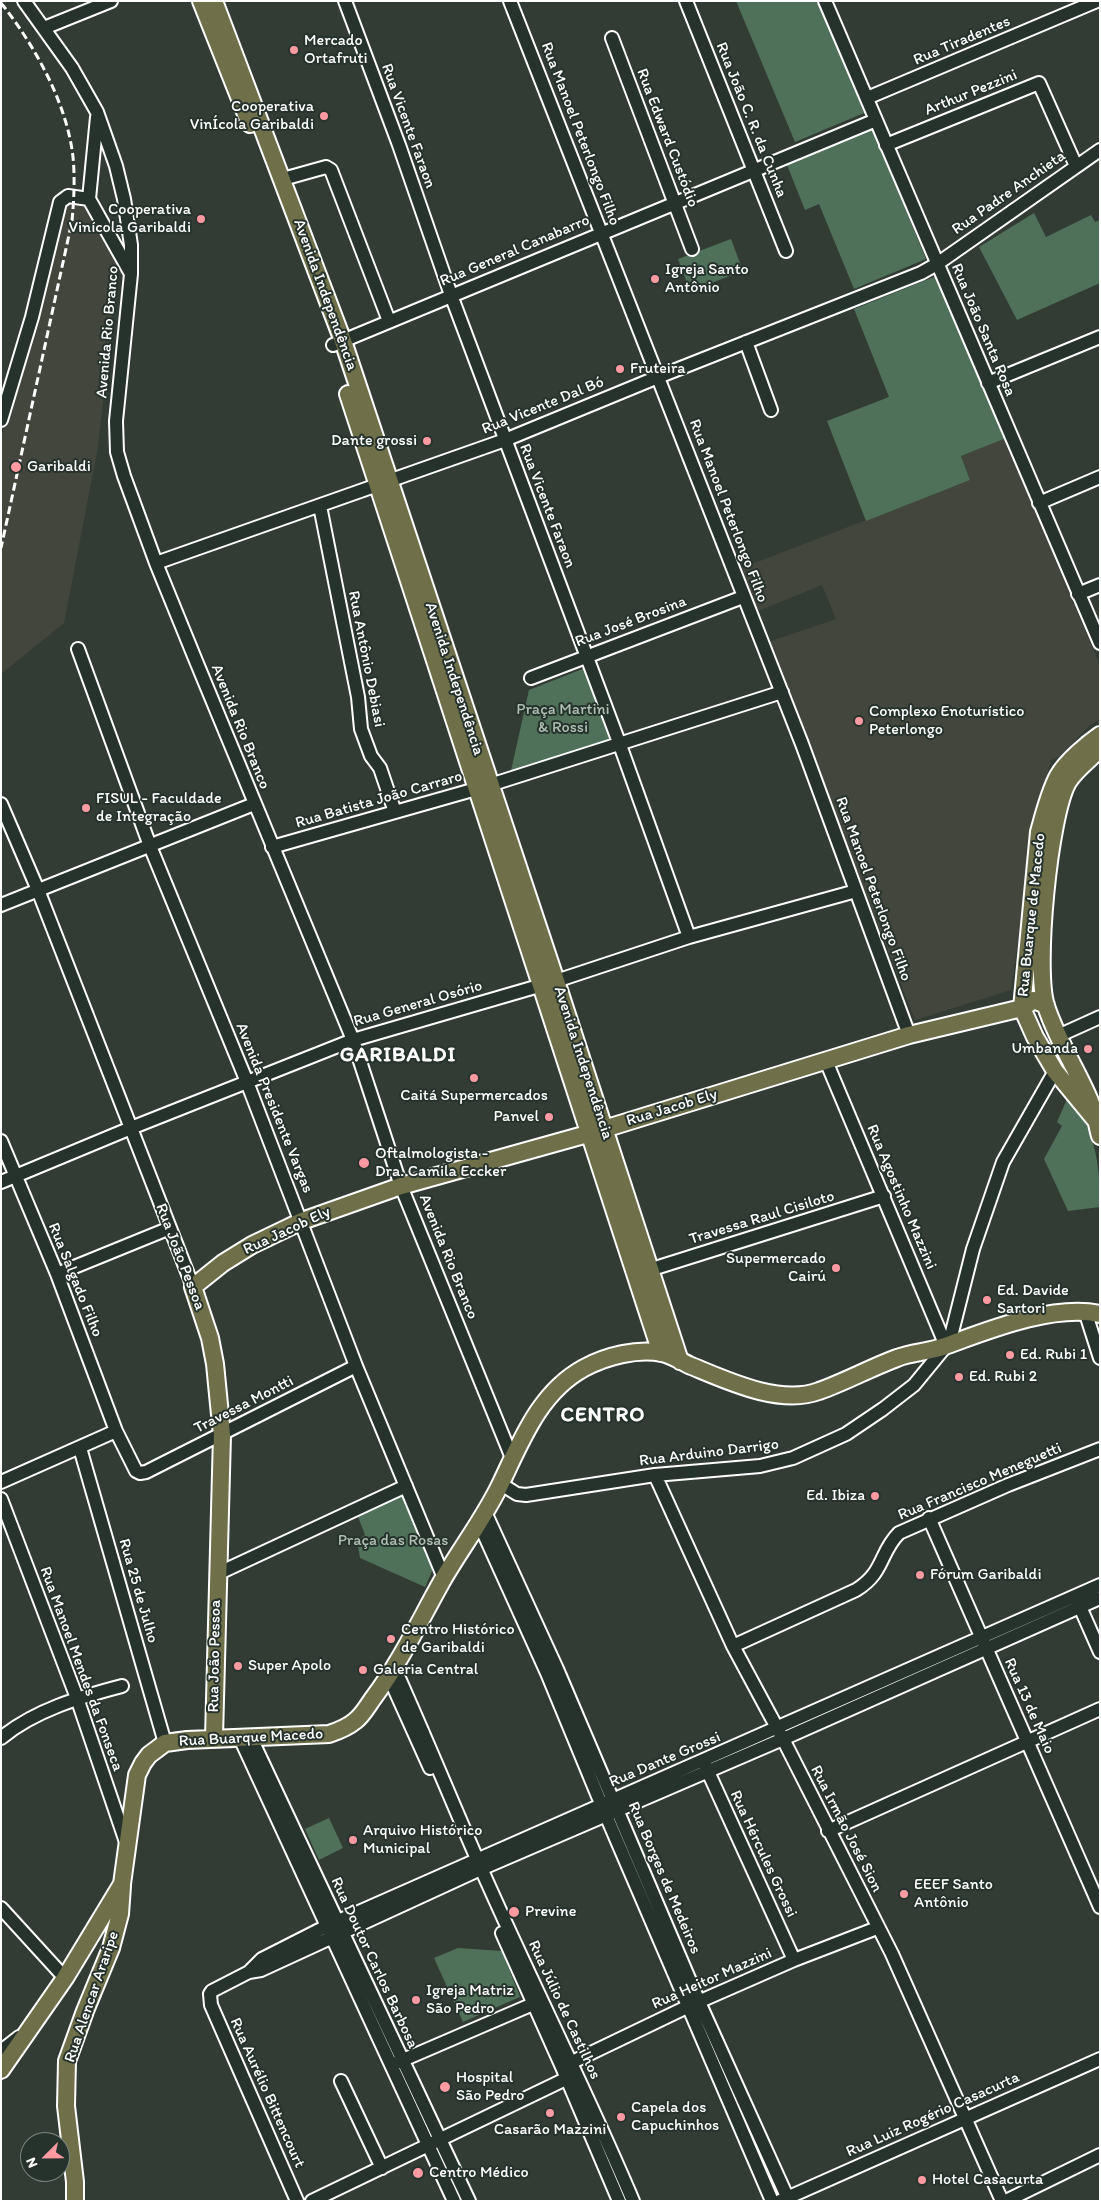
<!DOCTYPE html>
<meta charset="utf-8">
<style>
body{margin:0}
#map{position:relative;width:1101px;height:2202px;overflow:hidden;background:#333c34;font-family:Itim,sans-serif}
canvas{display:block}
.frame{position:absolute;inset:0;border:2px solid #fff;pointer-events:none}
.north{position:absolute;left:20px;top:2132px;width:50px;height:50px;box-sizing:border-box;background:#26332d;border:1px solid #7d8581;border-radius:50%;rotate:247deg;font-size:14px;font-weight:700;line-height:20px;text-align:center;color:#fff}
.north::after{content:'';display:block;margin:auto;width:18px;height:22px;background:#ff9aa2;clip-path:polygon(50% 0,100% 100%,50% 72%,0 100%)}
</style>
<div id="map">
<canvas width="1101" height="2202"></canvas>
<div class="frame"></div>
<div class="north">N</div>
</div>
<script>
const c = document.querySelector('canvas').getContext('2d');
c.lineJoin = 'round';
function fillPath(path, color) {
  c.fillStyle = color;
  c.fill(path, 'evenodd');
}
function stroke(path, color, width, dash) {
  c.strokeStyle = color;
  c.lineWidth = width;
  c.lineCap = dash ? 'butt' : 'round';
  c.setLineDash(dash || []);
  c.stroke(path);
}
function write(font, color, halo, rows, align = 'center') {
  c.font = font + ' Itim,sans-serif';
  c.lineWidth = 4;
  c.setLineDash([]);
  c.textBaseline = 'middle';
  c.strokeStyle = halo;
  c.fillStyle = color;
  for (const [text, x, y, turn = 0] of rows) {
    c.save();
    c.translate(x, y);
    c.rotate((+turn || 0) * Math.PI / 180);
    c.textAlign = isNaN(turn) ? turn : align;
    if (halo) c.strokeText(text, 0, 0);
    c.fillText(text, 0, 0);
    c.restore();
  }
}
const built = new Path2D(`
 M67,196l21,6 30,61 -20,184 -34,176 -63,51v-235z
 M1004,439l96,227v53l-11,7 -30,31 -8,3 -15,60 -25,170 -96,30 -147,-378 68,-23 -14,-34 -66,27 -17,-43 231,-89 -9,-24z`);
const green = new Path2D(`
 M736,1h82l46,112 -69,29z
 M872,129l54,130 -72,30 -35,-85 -14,6 -18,-45z
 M1034,213l12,24 45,-22 4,7 5,-2v63l-83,37 -38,-73z
 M731,239l12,32 -53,20 -12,-32z
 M939,275l65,164 -43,17 9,24 -104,41 -39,-100 62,-24 -35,-88z
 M585,668l29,74 -104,33 19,-85z
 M1067,1099l13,7c16,39 20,59 20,101l-32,4 -24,-52 18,-33 -5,-4z
 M405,1492l29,75 -9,20 -65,-29 -3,-18 8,-5 -8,-21z
 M329,1818l14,30 -24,12 -14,-31z
 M458,1948l44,3 18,46 -57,25 -29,-64z`);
const minor = new Path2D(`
 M24,1l48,67 25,44 19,54 8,33 7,46v29l-15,147 1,31 7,24 32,87 40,98 157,379 48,146 111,272
 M345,1l54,144 52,150 169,450 69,192
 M510,1l292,743 107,291
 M686,1l100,250
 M825,1l275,642
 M44,28l67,-27
 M612,38l80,211
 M867,98l230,-97
 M886,145l153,-62 37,83
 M283,179l43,-12 5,3 58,151
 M89,199l41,73
 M746,342l25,68
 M333,345l543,-225
 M988,383l112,-46
 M1,420l31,-103 28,-115 8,-6 21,3 8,-82
 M1039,503l61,-26
 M320,506l38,191 3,32 10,27 9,12 15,44
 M156,563l349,-123 153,-63 263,-104 16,-9 163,-114
 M1078,594l22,-9
 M78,649l72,197 97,236 109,284 88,212
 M531,678l212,-81
 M1,804l37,86 155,397
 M272,847l218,-62 292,-93
 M1,905l253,-101
 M1058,1036l42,-19
 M1,1141l56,133 59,157 20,40 4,2 6,-1 210,-106
 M1,1182l130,-54 222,-88 203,-59 133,-44 167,-46
 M649,1270l235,-74
 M57,1274l113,-46
 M1085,1311l15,47
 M949,1344l24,-95 30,-87 52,-91
 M80,1448l85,295
 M655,1475l78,171 50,93 109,215 110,247
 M1,1482l115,-51
 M501,1484l16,10 9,1 129,-20 105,-9 33,-8 53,-24 37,-25 31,-24 32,-39 -120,-285
 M1,1499l76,199 50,147
 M485,1512l72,157 142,333 90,199
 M929,1518l171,389
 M479,1523l68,150 55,133 170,395
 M217,1574l189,-88
 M1077,1600l23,52
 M733,1646l123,-56c29,-18 23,-37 43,-57l109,-48 92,-36
 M394,1667c29,64 55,128 83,192 50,115 107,226 156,342
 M389,1677l41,91
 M1,1738c34,-28 79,-41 121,-52
 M240,1738l214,463
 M251,1738l218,463
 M705,1765l89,195
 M828,1831l272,-122
 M1,1908l64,70
 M502,1933l60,134 57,134
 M249,1972l13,-13 65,-33 773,-341
 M1,2051l18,-14
 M396,2063l144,-62
 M564,2066l125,-60 105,-46 83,-32
 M341,2081l41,87
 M297,2201l-86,-196 -1,-11 2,-3 37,-19 12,-2 213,-98 309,-133 317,-141
 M312,2201l262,-126
 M780,2201l320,-142
 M1006,2201l94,-46`);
const major = new Path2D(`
 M201,1l49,123
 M214,1l129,340 213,640 124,380
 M348,394l313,959
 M1100,749c-10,10 -25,21 -32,33 -19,33 -34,188 -22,224 12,37 33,66 46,100 4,9 5,20 8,30
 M1097,1122l-42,-51 -20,-34 -13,-29 17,-176c5,-18 10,-39 19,-56 8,-14 29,-32 42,-41
 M214,1737l8,-302 -7,-71 -5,-26 -17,-51 30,-24 29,-18 50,-24 99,-35 190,-53 318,-98 113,-27 12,-8 12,5
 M1,2070l64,-92 57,-94 15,-109 6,-12 6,-8 16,-12 22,-3 142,-6c9,-3 19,-7 26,-13 8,-6 13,-16 19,-24 27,-36 46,-77 68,-116 19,-33 43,-64 59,-98 21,-44 39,-91 83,-115 22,-12 54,-20 78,-15 9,2 19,8 27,12 37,15 90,41 130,26 26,-9 51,-23 78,-33 15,-6 33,-6 48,-12 44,-16 108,-42 155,-32
 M75,2201v-19l-9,-76 1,-45 18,-50 26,-63 9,-34 2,-28`);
const rail = new Path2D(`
 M1,3c33,41 66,100 72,154 2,21 1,43 -1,64l-71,327`);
const markers = [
 [294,50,5,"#ff9aa2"],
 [324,116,5,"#ff9aa2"],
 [201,219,5,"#ff9aa2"],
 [655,279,5,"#ff9aa2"],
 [620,369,5,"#ff9aa2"],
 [427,441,5,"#ff9aa2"],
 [16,467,6,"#ff9aa2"],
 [859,721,5,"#ff9aa2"],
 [86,808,5,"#ff9aa2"],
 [1088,1049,5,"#ff9aa2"],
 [474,1078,5,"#ff9aa2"],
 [549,1117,5,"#ff9aa2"],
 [364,1163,6,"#ff9aa2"],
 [836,1268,5,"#ff9aa2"],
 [987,1300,5,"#ff9aa2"],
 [1010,1355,5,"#ff9aa2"],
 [959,1377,5,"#ff9aa2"],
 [875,1496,5,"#ff9aa2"],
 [920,1575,5,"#ff9aa2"],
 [391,1639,5,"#ff9aa2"],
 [238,1666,5,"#ff9aa2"],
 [363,1670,5,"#ff9aa2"],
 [353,1840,5,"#ff9aa2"],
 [904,1894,5,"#ff9aa2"],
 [514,1912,6,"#ff9aa2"],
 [416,2000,5,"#ff9aa2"],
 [445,2087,6,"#ff9aa2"],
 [550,2113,5,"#ff9aa2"],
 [621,2117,5,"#ff9aa2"],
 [418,2173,6,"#ff9aa2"],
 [922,2180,5,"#ff9aa2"]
];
const poiNames = [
 ["Mercado",304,41],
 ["Ortafruti",304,59],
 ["Cooperativa",314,107,"right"],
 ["VinÍcola Garibaldi",314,125,"right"],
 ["Cooperativa",191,210,"right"],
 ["Vinícola Garibaldi",191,228,"right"],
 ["Igreja Santo",665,270],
 ["Antônio",665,288],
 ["Fruteira",630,369],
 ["Dante grossi",417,441,"right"],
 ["Garibaldi",27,467],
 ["Complexo Enoturístico",869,712],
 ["Peterlongo",869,730],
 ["FISUL - Faculdade",96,799],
 ["de Integração",96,817],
 ["Umbanda",1078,1049,"right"],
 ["Caitá Supermercados",474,1096,"center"],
 ["Panvel",539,1117,"right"],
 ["Oftalmologista -",375,1154],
 ["Dra. Camila Eccker",375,1172],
 ["Supermercado",826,1259,"right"],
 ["Cairú",826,1277,"right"],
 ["Ed. Davide",997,1291],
 ["Sartori",997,1309],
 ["Ed. Rubi 1",1020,1355],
 ["Ed. Rubi 2",969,1377],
 ["Ed. Ibiza",865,1496,"right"],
 ["Fórum Garibaldi",930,1575],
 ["Centro Histórico",401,1630],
 ["de Garibaldi",401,1648],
 ["Super Apolo",248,1666],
 ["Galeria Central",373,1670],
 ["Arquivo Histórico",363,1831],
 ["Municipal",363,1849],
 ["EEEF Santo",914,1885],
 ["Antônio",914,1903],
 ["Previne",525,1912],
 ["Igreja Matriz",426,1991],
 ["São Pedro",426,2009],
 ["Hospital",456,2078],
 ["São Pedro",456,2096],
 ["Capela dos",631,2108],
 ["Capuchinhos",631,2126],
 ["Casarão Mazzini",550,2130,"center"],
 ["Centro Médico",429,2173],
 ["Hotel Casacurta",932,2180]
];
const streetNames = [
 ["Rua Tiradentes",962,41,-23],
 ["Arthur Pezzini",971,93,-22],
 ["Rua João C. R. da Cunha",751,120,68],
 ["Rua Vicente Faraon",408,126,70],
 ["Rua Manoel Peterlongo Filho",580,134,69],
 ["Rua Edward Custódio",667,138,69],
 ["Rua Padre Anchieta",1009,193,-35],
 ["Rua General Canabarro",515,251,-23],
 ["Avenida Independência",325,295,70],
 ["Rua João Santa Rosa",983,330,67],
 ["Avenida Rio Branco",108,332,-85],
 ["Rua Vicente Dal Bó",543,406,-22],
 ["Rua Vicente Faraon",547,506,69],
 ["Rua Manoel Peterlongo Filho",728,511,69],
 ["Rua José Brosina",631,622,-21],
 ["Rua Antônio Debiasi",366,659,79],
 ["Avenida Independência",454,679,72],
 ["Avenida Rio Branco",240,727,68],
 ["Rua Batista João Carraro",379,800,-16],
 ["Rua Manoel Peterlongo Filho",873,889,70],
 ["Rua Buarque de Macedo",1032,915,-84],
 ["Rua General Osório",418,1004,-16],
 ["Avenida Independência",583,1063,72],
 ["Avenida Presidente Vargas",274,1108,68],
 ["Rua Jacob Ely",672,1108,-17],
 ["Rua Agostinho Mazzini",901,1197,67],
 ["Travessa Raul Cisiloto",762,1218,-17],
 ["Rua Jacob Ely",287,1231,-25],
 ["Rua João Pessoa",180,1257,69],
 ["Avenida Rio Branco",448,1257,68],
 ["Rua Salgado Filho",75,1280,68],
 ["Travessa Montti",244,1405,-27],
 ["Rua Arduino Darrigo",709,1453,-7],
 ["Rua Francisco Meneguetti",980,1482,-23],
 ["Rua 25 de Julho",138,1591,74],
 ["Rua João Pessoa",215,1656,-89],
 ["Rua Manoel Mendes da Fonseca",81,1669,70],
 ["Rua 13 de Maio",1029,1706,66],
 ["Rua Buarque Macedo",251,1738,-3],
 ["Rua Dante Grossi",665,1760,-23],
 ["Rua Irmão José Sion",846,1829,63],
 ["Rua Hércules Grossi",763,1854,65],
 ["Rua Borges de Medeiros",664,1878,67],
 ["Rua Doutor Carlos Barbosa",374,1963,65],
 ["Rua Heitor Mazzini",712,1979,-24],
 ["Rua Alencar Araripe",92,1997,-71],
 ["Rua Júlio de Castilhos",564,2010,65],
 ["Rua Aurélio Bittencourt",267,2093,66],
 ["Rua Luiz Rogério Casacurta",933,2115,-24]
];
const parkNames = [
 ["Praça Martini",563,710],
 ["& Rossi",563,728],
 ["Praça das Rosas",393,1541]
];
const districtNames = [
 ["GARIBALDI",398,1056],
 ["CENTRO",603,1416]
];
fillPath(built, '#43463d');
fillPath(green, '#4f7059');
stroke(minor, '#fff', 16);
stroke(major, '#fff', 20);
stroke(minor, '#26332d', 12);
stroke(major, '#6f704a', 16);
stroke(rail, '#fff', 3, [8, 4]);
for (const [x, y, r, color] of markers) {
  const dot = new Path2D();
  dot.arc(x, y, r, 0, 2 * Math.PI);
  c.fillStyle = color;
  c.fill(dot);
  stroke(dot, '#26332d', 2);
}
write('16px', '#fff', '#26332d', poiNames, 'left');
write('16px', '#fff', '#26332d', streetNames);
write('16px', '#b0bfb4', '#26332d', parkNames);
c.letterSpacing = '1px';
write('bold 21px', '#fff', '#26332d', districtNames);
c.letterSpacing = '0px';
</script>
